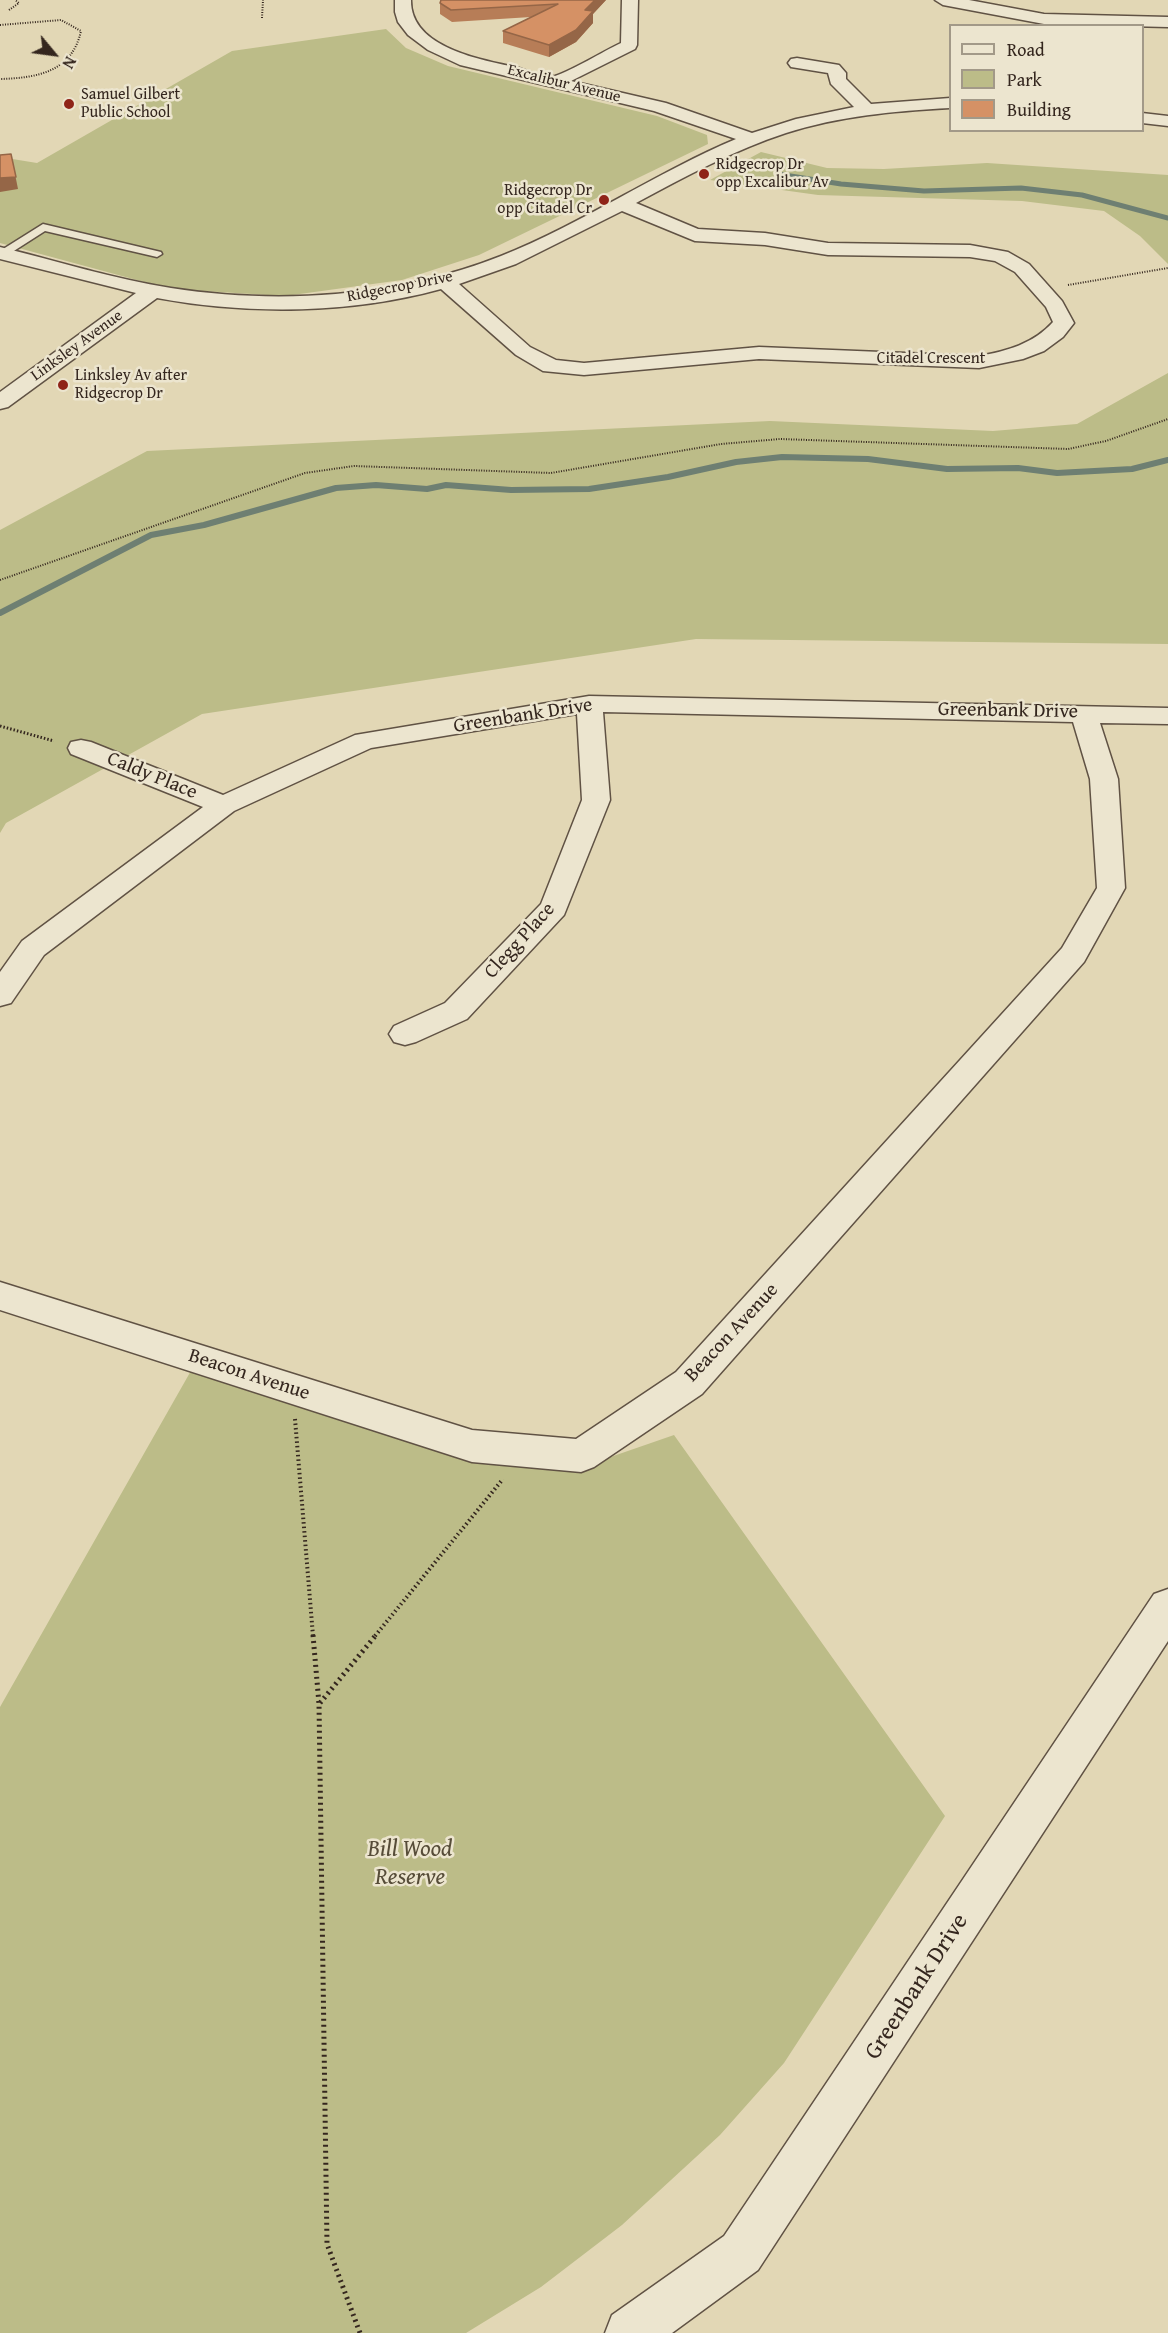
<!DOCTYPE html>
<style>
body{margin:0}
#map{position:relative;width:1168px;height:2333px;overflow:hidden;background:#e2d7b5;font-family:"Gentium Book Plus",serif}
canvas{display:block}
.legend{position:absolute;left:949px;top:24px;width:195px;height:108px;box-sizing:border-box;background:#ece5cf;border:2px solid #a29988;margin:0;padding:8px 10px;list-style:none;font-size:18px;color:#34261e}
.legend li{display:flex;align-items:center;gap:12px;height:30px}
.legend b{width:30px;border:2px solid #a29988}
.north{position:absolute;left:24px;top:24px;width:60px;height:60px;-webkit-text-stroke:4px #ece5cf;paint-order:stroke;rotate:119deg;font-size:16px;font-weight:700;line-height:24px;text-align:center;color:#34261e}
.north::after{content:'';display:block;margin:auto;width:21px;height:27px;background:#34261e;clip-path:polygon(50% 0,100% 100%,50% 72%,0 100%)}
</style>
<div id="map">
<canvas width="1168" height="2333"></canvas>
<ul class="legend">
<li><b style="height:8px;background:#ece5cf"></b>Road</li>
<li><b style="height:16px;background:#bcbc88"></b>Park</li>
<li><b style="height:16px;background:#d59165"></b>Building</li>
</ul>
<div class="north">N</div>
</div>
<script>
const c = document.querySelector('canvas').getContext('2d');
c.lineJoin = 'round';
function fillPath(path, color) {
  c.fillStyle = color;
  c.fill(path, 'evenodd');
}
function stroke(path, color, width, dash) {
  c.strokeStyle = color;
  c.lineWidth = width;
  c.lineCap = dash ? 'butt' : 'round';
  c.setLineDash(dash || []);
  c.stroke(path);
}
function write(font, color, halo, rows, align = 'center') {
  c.font = font + ' "Gentium Book Plus",serif';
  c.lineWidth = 5;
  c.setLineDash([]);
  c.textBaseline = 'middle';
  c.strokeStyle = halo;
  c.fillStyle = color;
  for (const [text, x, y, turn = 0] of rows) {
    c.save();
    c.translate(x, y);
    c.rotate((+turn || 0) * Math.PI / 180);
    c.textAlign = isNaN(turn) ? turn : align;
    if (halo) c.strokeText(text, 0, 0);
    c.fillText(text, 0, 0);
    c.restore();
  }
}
const green = new Path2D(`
 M386,29l20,19 42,18 209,50 50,19 1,9 -229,111 -77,25 -117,16 -115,-7 -170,-46v-86l37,6 195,-112z
 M761,152l66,16 57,1 103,-6 181,12v89l-28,-28 -36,-25 -82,-10 -204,-6 -108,-15z
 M1168,373v271l-472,-5 -494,75 -196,109 -6,10v-303l147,-79 623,-30 223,10 84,-7z
 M192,1369l407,92 75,-26 271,381 -161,247 -64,72 -98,90 -81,62 -75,46h-466v-626z`);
const streamFar1 = new Path2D(`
 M778,174l63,10 83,7 97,-3 61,7 86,23`);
const stream = new Path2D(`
 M0,613l151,-78 53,-10 132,-37 40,-3 51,4 19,-4 65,5 78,-1 79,-12 68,-15 46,-5 86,2 79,10 71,-1 39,5 75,-4 36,-9`);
const pathFar3 = new Path2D(`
 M9,10l10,-7 -4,-3
 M262,18l1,-18
 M0,25l61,-5 20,11c-9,41 -44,47 -81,48
 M1068,285l100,-17
 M0,580l305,-107 49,-7 197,7 170,-29 59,-5 288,10 38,-8 62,-22`);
const pathFar2 = new Path2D(`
 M0,726l54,15`);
const pathFar1 = new Path2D(`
 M295,1419l18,217
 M375,1636l128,-157`);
const path = new Path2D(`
 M313,1635l6,69 8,540 33,89
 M320,1703l56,-68`);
const lane = new Path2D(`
 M43,224l118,28 1,2 -5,3 -112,-26 -39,25 -6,1v-6z`);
const street = new Path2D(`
 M395,0h16c-1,48 71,60 108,68 9,3 26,10 36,8 18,-6 47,-24 66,-33l1,-43h16l-1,45 -2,4 -64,32 95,22 86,30 44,-14 58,-12 -23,-23 -3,-11 -37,-6 -3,-4 3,-4 6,-1 42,7 7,8v6l25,25 79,-6v10c-55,3 -111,8 -164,25 -52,17 -102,44 -150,70l62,26 67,4 63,10 142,2 38,7 21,12 33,37 12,22 -11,14 -19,14 -21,8 -44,9 -220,-9 -175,16 -41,-4 -27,-16 -75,-66c-91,25 -192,26 -284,9l-149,109 -8,2v-17l136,-99 -136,-34v-12c57,14 114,32 171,41 110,17 226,9 330,-32 81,-32 154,-83 235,-117l-82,-28 -194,-46 -32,-15 -20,-15 -10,-13 -3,-10zM622,211l73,30 70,4 63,10 142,2 25,4 20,11 31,35 7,15c-20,22 -46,29 -74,34l-220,-9 -175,16 -28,-3 -26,-13 -71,-63 57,-20z
 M935,0h34l75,14 124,3v10l-124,-3 -101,-19z
 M1142,113l26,3v10l-26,-3z
 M589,696l579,12v16l-68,-1 18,56 7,109 -41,74 -382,432 -108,73 -13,5 -109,-10 -472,-152v-28l472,148 104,9 100,-67 386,-424 35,-60 -7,-109 -17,-57 -470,-10 7,88 -46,115 -97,104 -51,23 -11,3 -11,-3 -5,-8 5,-8 51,-23 96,-99 41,-104 -5,-86 -206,34 -137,63 -190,144 -33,48 -11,3v-34l22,-31 181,-134 -132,-53 -3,-6 3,-6 10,-2 10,2 132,53 132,-60z
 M1168,1589v52l-410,629 -86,63h-67l7,-18 112,-79 430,-642z`);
const wall = new Path2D(`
 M440,0h166l-13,14v9l-17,19 -27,15 -46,-14v-12l28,-14 -79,5 -12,-8z`);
const shadedWall = new Path2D(`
 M595,0h11l-13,14v9l-17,19 -27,15v-12z
 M11,154l7,35 -18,3v-14z`);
const building = new Path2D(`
 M441,0h154l-10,10 8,1 -17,19 -27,15 -46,-14 55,-27 -107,6 -11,-7z
 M11,154l5,23 -16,1v-23z`);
const markers = [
 [69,104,6,"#8f2418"],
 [704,174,6,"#8f2418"],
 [604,200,6,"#8f2418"],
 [63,385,6,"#8f2418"]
];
const farStreetnames = [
 ["Excalibur Avenue",564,84,14],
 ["Ridgecrop Drive",400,287,-11],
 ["Linksley Avenue",77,346,-36],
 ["Citadel Crescent",931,359]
];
const farPoinames = [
 ["Samuel Gilbert",81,95],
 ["Public School",81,113],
 ["Ridgecrop Dr",716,165],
 ["opp Excalibur Av",716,183],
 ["Ridgecrop Dr",592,191,"right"],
 ["opp Citadel Cr",592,209,"right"],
 ["Linksley Av after",75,376],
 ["Ridgecrop Dr",75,394]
];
const streetNames = [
 ["Greenbank Drive",1008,711,1],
 ["Greenbank Drive",523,716,-9],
 ["Caldy Place",152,776,22],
 ["Clegg Place",520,941,-48],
 ["Beacon Avenue",732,1333,-47],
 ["Beacon Avenue",249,1375,18]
];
const nearParknames = [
 ["Bill Wood",410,1850],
 ["Reserve",410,1878]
];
const nearStreetnames = [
 ["Greenbank Drive",917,1987,-57]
];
fillPath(green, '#bcbc88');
stroke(streamFar1, '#6e7f72', 5);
stroke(stream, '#6e7f72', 6);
stroke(lane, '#605244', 3);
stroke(street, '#605244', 3);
stroke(pathFar3, '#34261e', 2, [1, 1.5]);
stroke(pathFar2, '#34261e', 3, [1.5, 2]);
stroke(pathFar1, '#34261e', 4, [1.5, 3]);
stroke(path, '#34261e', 5, [2, 4]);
fillPath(lane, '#ece5cf');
fillPath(street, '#ece5cf');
fillPath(wall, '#b77d57');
fillPath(shadedWall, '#956647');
fillPath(building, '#d59165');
stroke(building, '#956647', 1.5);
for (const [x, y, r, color] of markers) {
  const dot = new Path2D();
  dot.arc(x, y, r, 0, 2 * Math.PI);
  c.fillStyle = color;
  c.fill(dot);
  stroke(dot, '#ece5cf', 2);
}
write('16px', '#34261e', '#ece5cf', farStreetnames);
write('16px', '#34261e', '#ece5cf', farPoinames, 'left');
write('20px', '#34261e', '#ece5cf', streetNames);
write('italic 24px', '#564c38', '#ece5cf', nearParknames);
write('24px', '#34261e', '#ece5cf', nearStreetnames);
</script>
